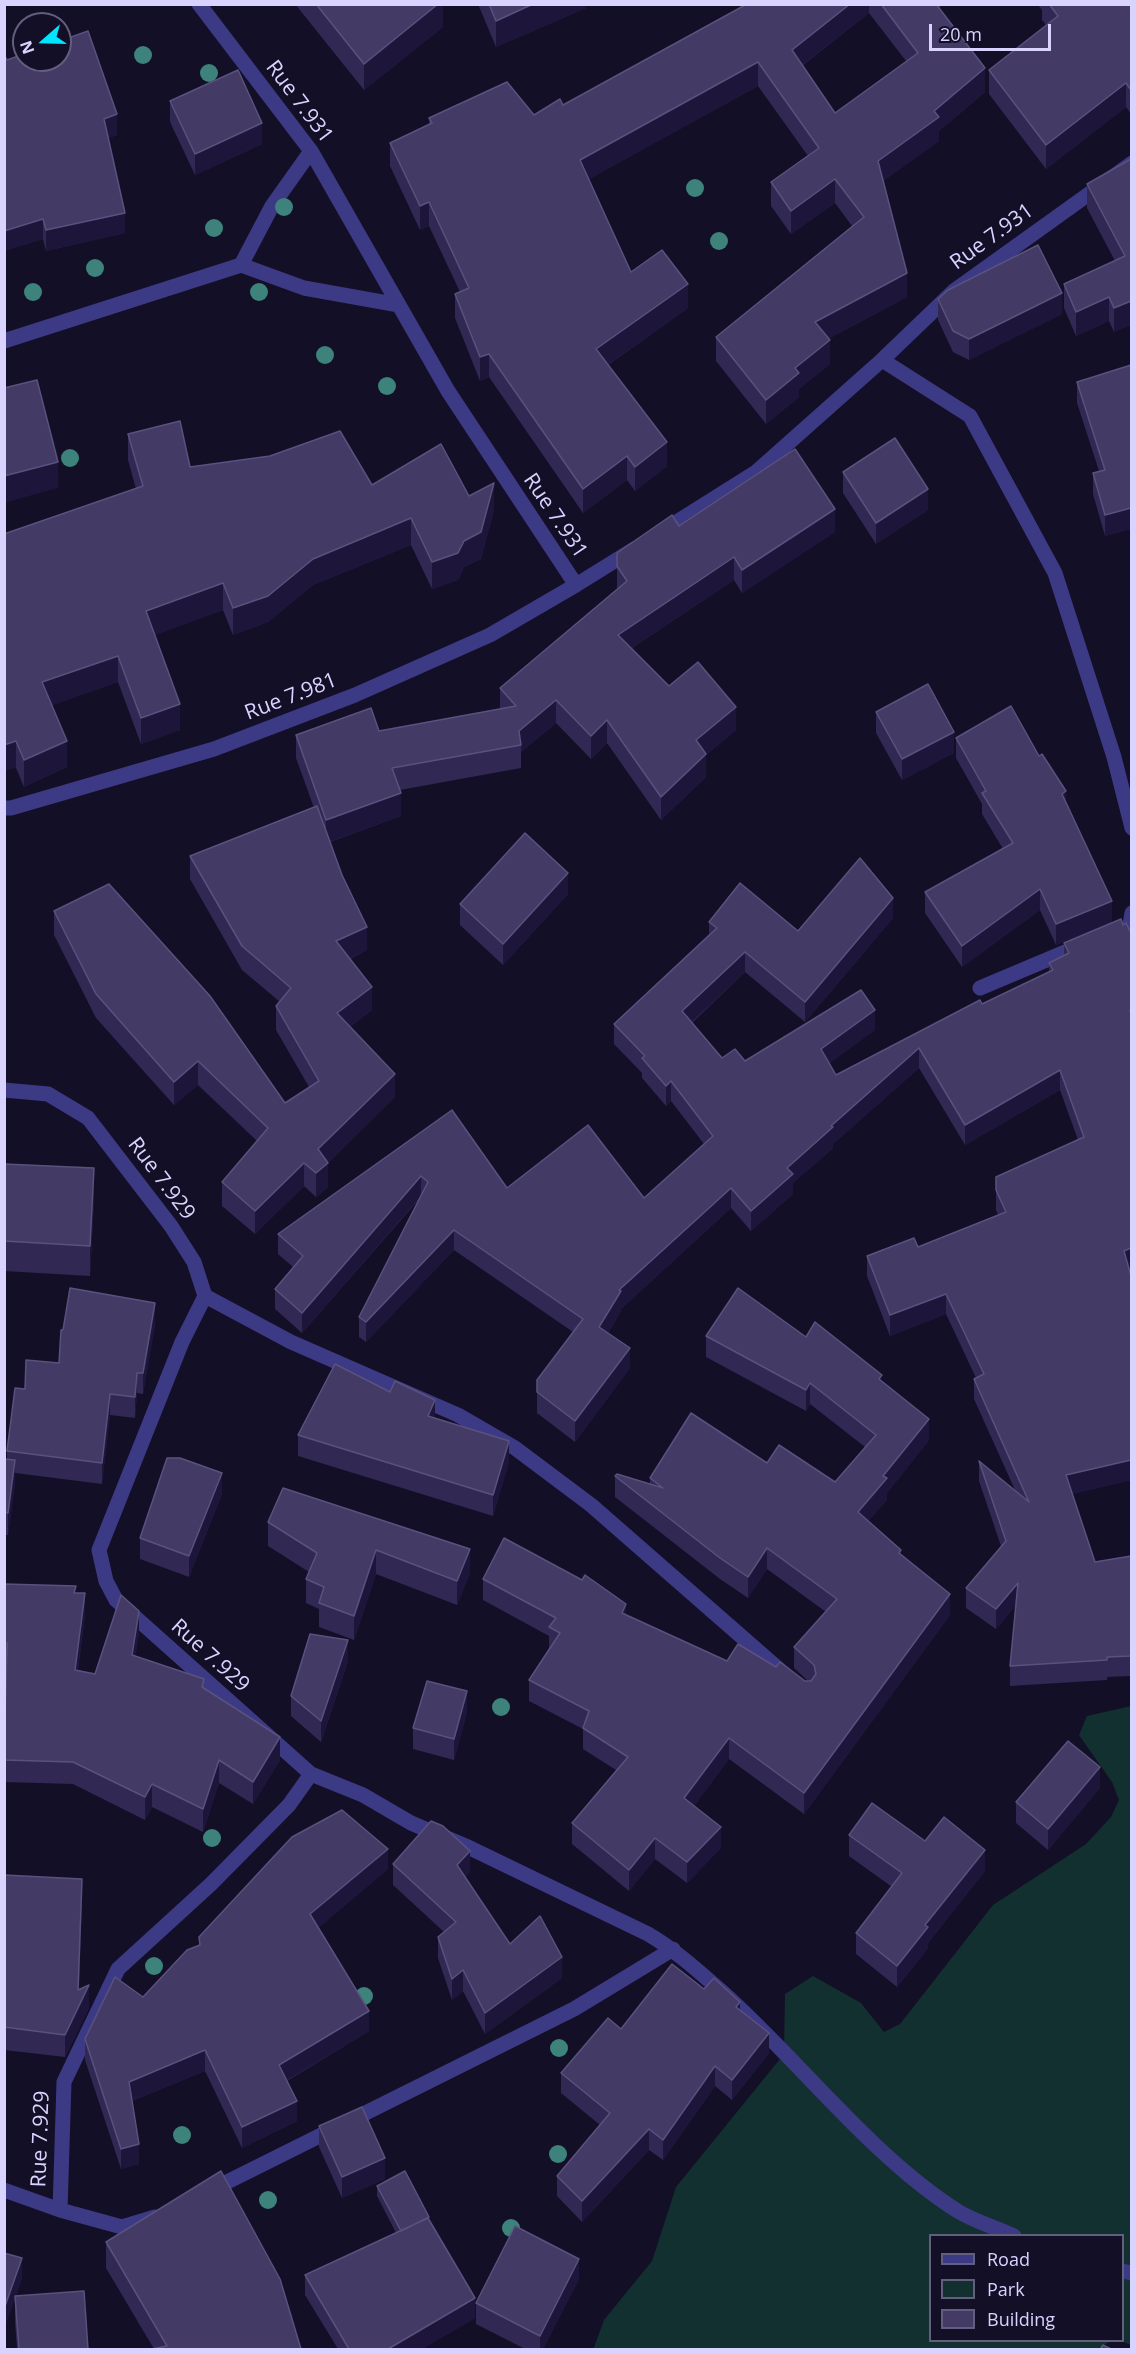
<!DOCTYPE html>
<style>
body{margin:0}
#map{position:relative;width:1136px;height:2354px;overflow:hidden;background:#130f26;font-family:"Open Sans",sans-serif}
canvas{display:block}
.frame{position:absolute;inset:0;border:6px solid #d9d4ff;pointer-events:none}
.legend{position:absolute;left:929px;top:2234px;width:195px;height:108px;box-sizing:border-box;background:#130f26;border:2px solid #625e7d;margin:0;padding:8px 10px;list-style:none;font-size:18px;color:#d9d4ff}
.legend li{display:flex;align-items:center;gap:12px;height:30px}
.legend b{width:30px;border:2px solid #625e7d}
.north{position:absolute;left:12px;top:12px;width:60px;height:60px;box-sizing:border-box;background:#130f26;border:2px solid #625e7d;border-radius:50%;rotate:250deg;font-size:16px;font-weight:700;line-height:24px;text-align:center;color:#d9d4ff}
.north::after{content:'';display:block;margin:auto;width:21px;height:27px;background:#00e5ff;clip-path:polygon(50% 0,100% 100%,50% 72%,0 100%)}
.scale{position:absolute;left:929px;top:24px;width:122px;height:27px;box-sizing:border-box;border:3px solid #d9d4ff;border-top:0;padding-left:8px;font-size:18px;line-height:21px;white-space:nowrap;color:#d9d4ff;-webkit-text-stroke:4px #130f26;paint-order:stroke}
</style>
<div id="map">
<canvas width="1136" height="2354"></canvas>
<div class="frame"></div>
<ul class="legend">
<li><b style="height:8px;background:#3d3a85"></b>Road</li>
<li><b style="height:16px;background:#12302f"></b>Park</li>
<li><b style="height:16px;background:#433a66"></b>Building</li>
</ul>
<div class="north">N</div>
<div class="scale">20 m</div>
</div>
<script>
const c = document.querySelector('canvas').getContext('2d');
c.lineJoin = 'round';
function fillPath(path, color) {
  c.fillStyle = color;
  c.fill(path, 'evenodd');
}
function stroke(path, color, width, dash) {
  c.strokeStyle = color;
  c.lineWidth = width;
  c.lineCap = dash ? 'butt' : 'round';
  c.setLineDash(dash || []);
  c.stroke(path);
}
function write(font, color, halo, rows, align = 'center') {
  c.font = font + ' "Open Sans",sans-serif';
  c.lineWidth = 4.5;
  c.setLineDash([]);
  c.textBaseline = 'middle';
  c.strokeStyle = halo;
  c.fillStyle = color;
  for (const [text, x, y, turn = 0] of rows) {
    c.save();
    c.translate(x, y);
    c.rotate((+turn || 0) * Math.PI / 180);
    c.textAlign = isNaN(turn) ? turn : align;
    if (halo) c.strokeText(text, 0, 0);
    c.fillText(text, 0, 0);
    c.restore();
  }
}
const green = new Path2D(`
 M1131,1706v639l-10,-4 1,-105h-192v104l181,1 -16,9h-502l11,-30 48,-59 24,-74 108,-133 1,-60 28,-18 48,27 23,29 16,-8 93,-119 93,-61 25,-27 8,-17 -7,-18 -33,-47 8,-19z`);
const minor = new Path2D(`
 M199,4l112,147 137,240 128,194 58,-36
 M241,265l31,-59 39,-55
 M4,341l237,-76 63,23 95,17
 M882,360l88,56 85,157 59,184 18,71
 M659,533l97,-61 126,-112 73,-70 177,-127
 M4,808h7l203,-59 141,-54 135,-60 86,-50
 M1132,913l-2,12 2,4
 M980,988l102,-43
 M4,1090l44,4 40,24 83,108 23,36 11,34 -23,46 -83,208 7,31 10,19 195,174 -22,31 -78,79 -93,85 -54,113 -4,128 -56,-20
 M205,1296l86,46 167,73 57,33 76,57 199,174
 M311,1774l52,21 48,28 57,24 180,87c27,16 48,35 72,56 78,69 149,164 236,220 17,11 39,17 58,26
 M209,2191l365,-182 99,-60
 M60,2210l62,17 33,-10
 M1122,2271l10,2`);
const trees = [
 [143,55],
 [209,73],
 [695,188],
 [284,207],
 [214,228],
 [719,241],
 [95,268],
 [33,292],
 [259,292],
 [325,355],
 [387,386],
 [70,458],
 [501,1707],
 [212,1838],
 [154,1966],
 [364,1996],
 [559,2048],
 [182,2135],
 [558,2154],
 [268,2200],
 [511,2228]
];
const wall = new Path2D(`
 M295,4h148v23l-79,63z
 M478,4h108v4l-90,39z
 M747,4h196l-4,4 46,84 -46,39v10l-56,40 24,116 -79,42 2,25 -31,25v8l-33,27 -50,-63v-24l136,-111 -17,-23 -44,31 -20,-28v-24l37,-26 -50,-70 -169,93 42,93 57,36 -80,57 59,101 -32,25 -8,-11 -44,33 -94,-136 -9,4 -25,-63v-24l5,-2 -31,-66 -9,4 -30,-64v-23l39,-19v-6l105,-3 29,-10zM869,13l37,48 -71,52 -32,-48z
 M1037,4h94v110l-5,-7 -80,62 -57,-75v-24l57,-45 -4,-5v-10z
 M4,54l3,6 110,75 -9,3 17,95 -79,18 -3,-12 -39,12z
 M170,101l92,43 -67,31 -25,-53z
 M1131,159v166l-17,7 -5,-11 -33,15 -12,-28v-24l51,-23 -28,-53v-24z
 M938,299l124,15 -93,46 -16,-8 -15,-32z
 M1131,365v164l-26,7 -12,-42v-21l6,-2 -22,-68v-21z
 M128,434l62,33 182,18 97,11 25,14 -13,49 -17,8 -6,13 -26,9 -21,-44 -98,40 -45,37 -35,13 -10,-25 -69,25 26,95 -39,14 -23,-62 -66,23 15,62 -43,20 -8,-19 -12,-234 132,-45 -8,-29z
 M843,472l85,38 -52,34 -33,-51z
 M679,526l156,6 -93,61 -8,-13 -102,68 37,38 67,44 -30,25v22l-45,43 -54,-77 -16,16 -35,-36 -35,29v16l-121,22 1,26 -71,26 37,108 -17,9 22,51 -22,17 45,70 -67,66v24l-12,10 -12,-11 -49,48 -33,-28v-24l35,-41 -59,-56 -24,20 -78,-87 -42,-83v-24l231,192 24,-16 -33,-57v-24l4,-4 -38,-32 -52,-91v-23l124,-48 -18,-50v-23l83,-4 121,-22v-21l117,-99v-36z
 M876,712l78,41 -52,27 -26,-47z
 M956,738l83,18 27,46 46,120 -56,23 -16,-35 -78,57 -37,-54v-21l78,-43 -21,-35v-10l-26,-46z
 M568,894l-65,71 -43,-40v-21z
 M893,918l-88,104 -60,-50 -53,51 30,35 23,3 130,-31 -46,33 7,12 213,-103v-9l15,-8v-12l57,-24 8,350 2,6v205l-59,14 23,68 36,-6v120l-24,1v3l-97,6v-20l6,-61 -20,24 -30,-21v-20l35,-42 -22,-65v-20l36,29 -41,-91v-20l2,-1 -30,-64 -56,22 -23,-60v-20l51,-9 80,-32 -2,-5v-33l82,-37 -18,-50 -95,55 -46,-77 -86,76v4l-40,35v11l-42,37 -20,-23 -110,101v2l-13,22 22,35 -55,74 -38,-29v-33l36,-48 -119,-82 -88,92 -7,-5v-20l62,-120 -119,136 -27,-24v-20l18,-22 -15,-13v-20l174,-124 55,78 137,10 60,-54 -33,-43 -5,5 -24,-28v-5l-28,-29v-20l95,-90v-12l89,9z
 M4,1164l90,34 -4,78 -86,-5z
 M155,1324l-12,70 -6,-1 -2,25 -25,-3 -8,69 -87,-11v10l-7,52h-4v-76h3v-8l18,-62 34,-26z
 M706,1336l100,1 76,44 47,59 -42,53v7l-19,21 33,33 49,61 -146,199 -75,-55 -35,47 27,42 -34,35 -32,-24 -26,32 -57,-47v-21l44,-53 -33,-21v-20l-54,-28v-21l20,-32v-12l-66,-36v-21l143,36 101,46 49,6 29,14h3l-14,-13v-21l32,-35 -59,-43 -19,29 -28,-19 -105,-82v-21l35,8v-6l117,-15 68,19 30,-35 -55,-43 -4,7 -100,-54z
 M435,1419l74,43 -16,54 -195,-60v-21z
 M222,1494l-33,83 -49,-18v-21z
 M268,1522l202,51 -13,32 -81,-31 -22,66 -35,-13v-18l-13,-6v-24l3,-7 -41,-26z
 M4,1584l72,9 9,22 -7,55 17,4 44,-40 -4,22 69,33 76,71 -27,44 -34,-21 -16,49 -51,-25 -7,13 -72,-36 -69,-2v-48l2,-69h-2z
 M348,1661l-27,81 -30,-26v-20z
 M467,1712l-13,48 -41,-11v-21z
 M1100,1788l-52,62 -32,-27v-21z
 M849,1835l76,6 60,30 -57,72v5l-31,39 -41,-33v-21l36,-46 -43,-31z
 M393,1864l77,8 -5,5 45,67 52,34 -77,56 -22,-43 -11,9 -14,-42v-21l6,-5 -51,-47z
 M388,1869l-70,59 51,103 -82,50 10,40 -55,27 -37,-77 -73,30 7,63 -18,5 -36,-109v-21l58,-42 56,-52v-8z
 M4,1875l78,26 -3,88 10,19 -24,49 -61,-7z
 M704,1989l36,22 29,42 -37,47 -17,-14 -52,74 -14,-10 -67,72 -25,-26v-20l43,-51 -39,-32v-20l60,-44z
 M319,2126l66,53 -43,19 -23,-51z
 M377,2186l52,33 46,99 -53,31h-84l-33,-54v-20l91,-42 -19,-37z
 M106,2242l195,107h-147l-48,-81z
 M22,2279l-6,17 72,53h-71l-2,-27v-22z
 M579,2279l-36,70h-18l-49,-25v-21z`);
const shadedWall = new Path2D(`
 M438,4h5v23l-79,63v-26z
 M533,4h53v4l-90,39v-26z
 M850,4h19v9l-77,60v-23z
 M758,62v24l-178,98v-24z
 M985,68v24l-46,39v10l-61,44v-24z
 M1126,83v24l-80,62v-24z
 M117,114v21l-13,4v-20z
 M262,123v21l-67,31v-21z
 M835,179v24l-44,31v-23z
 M429,202v24l-9,4v-24z
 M125,213v20l-79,18v-21z
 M43,219v20l-39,12v-20z
 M907,273v24l-92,49v-24z
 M688,284v24l-92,65v-24z
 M1062,293v21l-93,46v-21z
 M1109,297v24l-33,15v-24z
 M1131,301v24l-17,7v-24z
 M830,340v24l-31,25v8l-33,27v-24l29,-32z
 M489,354v23l-9,4v-24z
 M667,442v24l-32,25v-24z
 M627,456v24l-44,33v-24z
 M58,462v26l-54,15v-27z
 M494,483v27l-13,49 -17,8 -6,13 -26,9v-27z
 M928,489v21l-52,34v-21z
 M1131,508v21l-26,7v-21z
 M835,509v23l-93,61v-23z
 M411,518v27l-98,40 -45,37 -35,13v-27l80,-49z
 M734,557v23l-116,77v-22z
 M223,583v27l-77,28v-27z
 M118,656v26l-76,27v-27z
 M556,700v23l-35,29v-7l-2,-14z
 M180,704v26l-39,14v-26z
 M736,707v23l-30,25v22l-45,43v-23l35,-57z
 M607,720v23l-16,16v-23z
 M954,732v21l-52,27v-21z
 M16,741v27l-12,3v-26z
 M67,741v26l-43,20v-27z
 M1066,791v21l-4,-18z
 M401,793v23l-75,27v-23z
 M568,873v21l-65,71v-21z
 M1040,889v21l-78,57v-21z
 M893,898v20l-88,104v-20z
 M1112,901v21l-56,23v-21z
 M367,927v23l-31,15v-24z
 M745,952v20l-63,59v-20z
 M372,987v23l-35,27v-24z
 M875,1010v20l-54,40v-21z
 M919,1048v20l-86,76v4l-40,35v11l-42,37v-20l36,-43 44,-42z
 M198,1061v24l-24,20v-23z
 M1060,1070v20l-95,55v-20z
 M395,1074v23l-67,66v24l-12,10v-24l2,-24z
 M671,1081v20l-5,5v-20z
 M304,1163v23l-49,48v-23z
 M94,1168v30l-4,78v-30z
 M421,1176v20l-119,137v-20z
 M731,1188v20l-110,101v2l-22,36v-20l20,-37z
 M454,1230v20l-88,92v-20z
 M1131,1248v20l-7,3v-20z
 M946,1294v20l-56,22v-21z
 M155,1303v21l-12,70v-21z
 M630,1348v20l-55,74v-21z
 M137,1373v20l-2,25v-21z
 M810,1383v21l-4,7v-21z
 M110,1394v21l-8,69v-21z
 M435,1400v21l-7,-5z
 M929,1419v21l-42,53v7l-29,33v-21l25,-36z
 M509,1441v21l-16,54v-21z
 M15,1460v23l-7,52v-22z
 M1131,1460v20l-65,16v-21z
 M222,1473v21l-33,83v-21z
 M767,1548v21l-19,29v-21z
 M470,1549v24l-13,32v-24z
 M376,1550v24l-22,66v-24z
 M1018,1583v20l-22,26v-20z
 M85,1593v22l-10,77v-22z
 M950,1594v21l-146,199v-21z
 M626,1604v21l-4,-12z
 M139,1611v23l-7,44v-23z
 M348,1640v21l-27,81v-21z
 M467,1691v21l-13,48v-21z
 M280,1737v23l-27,44v-22z
 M729,1738v21l-45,61v-22z
 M219,1760v23l-16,49v-23z
 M1100,1767v21l-52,62v-21z
 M152,1784v23l-7,13v-23z
 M721,1827v21l-34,35v-21z
 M655,1838v21l-26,32v-21z
 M388,1849v20l-78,66v-21z
 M985,1850v21l-57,72v5l-31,39v-21l28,-41z
 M470,1851v21l-13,14v-21z
 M82,1879v22l-4,107 11,-23v23l-24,49v-22l13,-45z
 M562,1957v21l-77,56v-21z
 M463,1970v21l-11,9v-21z
 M740,2002v20l-4,-15z
 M369,2011v20l-90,54v-20z
 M769,2033v20l-37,47v-20z
 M205,2050v21l-76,31v-20z
 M715,2066v20l-52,74v-20z
 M297,2101v20l-55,27v-21z
 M649,2129v21l-67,72v-21z
 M139,2144v20l-18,5v-20z
 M385,2158v21l-43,19v-21z
 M22,2258v21l-18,51v-21z
 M579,2259v20l-36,70h-3v-13z
 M475,2298v20l-53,31h-34z`);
const building = new Path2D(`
 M316,4h122l-74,60z
 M489,4h44l-37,17z
 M747,4h103l-58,46 43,63 83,-60 -37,-49h55l49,64 -51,43 5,6 -61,44 29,112 -92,49 15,18 -35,28 4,5 -33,27 -50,-63 148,-120 -29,-38 -44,32 -20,-29 48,-34 -61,-86 -178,98 51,112 31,-22 26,34 -92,65 71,93 -32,25 -8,-11 -44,33 -94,-135 -9,3 -25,-63 14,-6 -40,-86 -9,4 -30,-63 42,-20 -3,-5 78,-36 27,33 26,-16 3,6z
 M1049,4h82v86l-5,-7 -80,62 -57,-75 69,-54z
 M88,31l29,83 -13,5 21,94 -79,17 -3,-11 -39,12v-177l3,6 17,-6v6h36v-19z
 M238,70l24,53 -67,31 -25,-53z
 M1131,159v142l-17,7 -5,-11 -33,15 -12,-28 61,-28 -38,-72z
 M1038,245l24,48 -93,46 -16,-8 -15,-32 10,-9z
 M1131,365v143l-26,7 -12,-42 12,-3 -28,-88z
 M37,380l21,82 -54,14v-88z
 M180,421l10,46 80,-11 70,-25 32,54 69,-41 28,52 25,-13 -13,49 -17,9 -6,12 -26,9 -21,-44 -98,41 -45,37 -35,12 -10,-25 -77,28 34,93 -39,14 -23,-62 -76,26 25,59 -43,19 -8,-19 -12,4v-211l139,-48 -15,-52z
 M895,438l33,51 -52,34 -33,-51z
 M795,449l40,60 -93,61 -8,-13 -116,78 51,51 29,-24 38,45 -40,33 10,14 -45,43 -54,-77 -16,16 -35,-36 -37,31 2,14 -129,23 9,25 -75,27 -30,-85 75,-27 8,23 137,-25 -16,-18 127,-107 -10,-15v-13l55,-38 7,11z
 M928,684l26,48 -52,27 -26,-47z
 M1011,706l28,50 3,-2 24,37 -4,3 50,107 -56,23 -16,-35 -78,57 -37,-54 88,-49 -31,-50 4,-2 -30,-53z
 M317,806l25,69 25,52 -31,14 36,46 -35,26 58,61 -77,75 10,14 -12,10 -12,-10 -49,48 -33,-29 46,-54 -70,-67 -24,21 -78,-88 -42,-83 55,-27 101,112 75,107 34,-22 -43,-75 15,-18 -49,-42 -52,-90z
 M525,833l43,40 -65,71 -43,-40z
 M860,858l33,40 -88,104 -60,-50 -63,59 40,47 13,-9 10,12 116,-71 14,20 -54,39 15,26 144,-75 2,4 71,-34 -4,-7 20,-10 -5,-10 57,-24 2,6 3,-2 5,10v77h-1l1,5v233l-7,3 7,25v184l-65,15 29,87 36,-6v100l-24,1v3l-97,6 8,-83 -22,26 -30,-21 40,-47 -27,-80 50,41 -55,-123 10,-5 -38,-80 -56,21 -23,-59 47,-18 4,9 88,-35 -10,-22v-13l88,-40 -24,-67 -95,55 -46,-77 -88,78 2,1 -46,41 6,6 -42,37 -20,-23 -112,102 2,1 -22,36 31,21 -55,73 -38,-29v-12l46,-61 -129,-89 -88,92 -7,-5 69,-135 -7,-6 -119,137 -27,-24 28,-33 -25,-22 174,-124 55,78 81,-63 56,73 69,-62 -42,-55 -5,5 -24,-28 3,-2 -31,-32 103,-96 -8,-6 31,-39 58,48z
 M4,1164l90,4 -4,78 -86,-5z
 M70,1288l85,15 -12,70h-6l-2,24 -25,-3 -8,69 -95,-12 8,-63 10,1 1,-29 33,3 2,-33h2z
 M738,1288l68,49 9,-15 67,53 -3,4 50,40 -46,57 4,2 -29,34 43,38 -2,3 51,41 -146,199 -75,-55 -45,60 37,29 -34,35 -32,-24 -26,32 -57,-47 56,-66 -45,-29 6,-17 -60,-31 31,-47 -11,-6 7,-9 -73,-39 21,-41 78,42 3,-5 41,29 -4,9 105,48 11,-17 38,23 4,-5 25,19h6l5,-7 -2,-9 -20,-18 43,-48 -70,-51 -19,29 -28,-19 -105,-82 2,-2 46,14 -13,-10 41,-65 76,50 12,-18 56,37 41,-47 -66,-52 -4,7 -100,-54z
 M335,1364l55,28 5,-11 40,19 -7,16 81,25 -16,54 -195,-60z
 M167,1458h13l42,15 -33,83 -49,-18z
 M4,1459l11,1 -7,53 -4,-1z
 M283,1488l187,61 -13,32 -81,-31 -22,66 -35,-13 5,-16 -18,-8 11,-26 -49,-31z
 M4,1584l72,2 -2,7h11l-10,77 20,4 26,-79 18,16 -7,44 72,24 -2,8 78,50 -27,45 -34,-22 -16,49 -51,-25 -7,13 -72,-35 -69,-2 3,-117h-3z
 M310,1634l38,6 -27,81 -30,-25z
 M427,1681l40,10 -13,48 -41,-11z
 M1068,1741l32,26 -52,62 -32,-27z
 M872,1803l53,38 19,-24 41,33 -60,75 3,2 -31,39 -41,-33 46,-60 -53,-38z
 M342,1810l46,39 -78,65 59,97 -90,54 18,36 -55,26 -37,-77 -76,32 10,62 -18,5 -36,-110 30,-62 28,20 44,-47 13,-5 -1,-8 93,-100z
 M431,1821l12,5 27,25 -13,14 53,79 30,-28 22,41 -77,56 -22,-43 -11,9 -14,-42 18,-15 -63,-58z
 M4,1875l78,4 -4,111 11,-5 -24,50 -61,-8z
 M672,1964l32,25 10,-11 26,24 -4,5 33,26 -37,47 -17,-14 -52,74 -14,-11 -67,72 -25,-25 53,-63 -49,-40 47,-55 13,11z
 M362,2107l23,51 -43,19 -23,-51z
 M221,2171l59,108 21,70h-149l15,-3 -61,-104z
 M405,2171l24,46 -28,14 -24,-45z
 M428,2218l47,80 -87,51h-39l-44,-74z
 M515,2226l64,33 -39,77 -64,-33z
 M4,2253l18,5 -18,51z
 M84,2291l4,58h-69l-4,-53z
 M1103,2345l8,4h-11z`);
const streetNames = [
 ["Rue 7.931",299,102,53],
 ["Rue 7.931",992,237,-36],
 ["Rue 7.931",555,516,56],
 ["Rue 7.981",291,697,-21],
 ["Rue 7.929",161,1179,53],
 ["Rue 7.929",210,1656,42],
 ["Rue 7.929",41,2139,-88]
];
fillPath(green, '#12302f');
stroke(minor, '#3d3a85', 15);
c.fillStyle = '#3d827b';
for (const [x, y] of trees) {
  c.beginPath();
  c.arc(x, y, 9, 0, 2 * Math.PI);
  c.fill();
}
fillPath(wall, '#312854');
fillPath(shadedWall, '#1d163a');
fillPath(building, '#433a66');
stroke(building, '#5a527e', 1.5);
write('21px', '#d9d4ff', '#130f26', streetNames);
</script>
